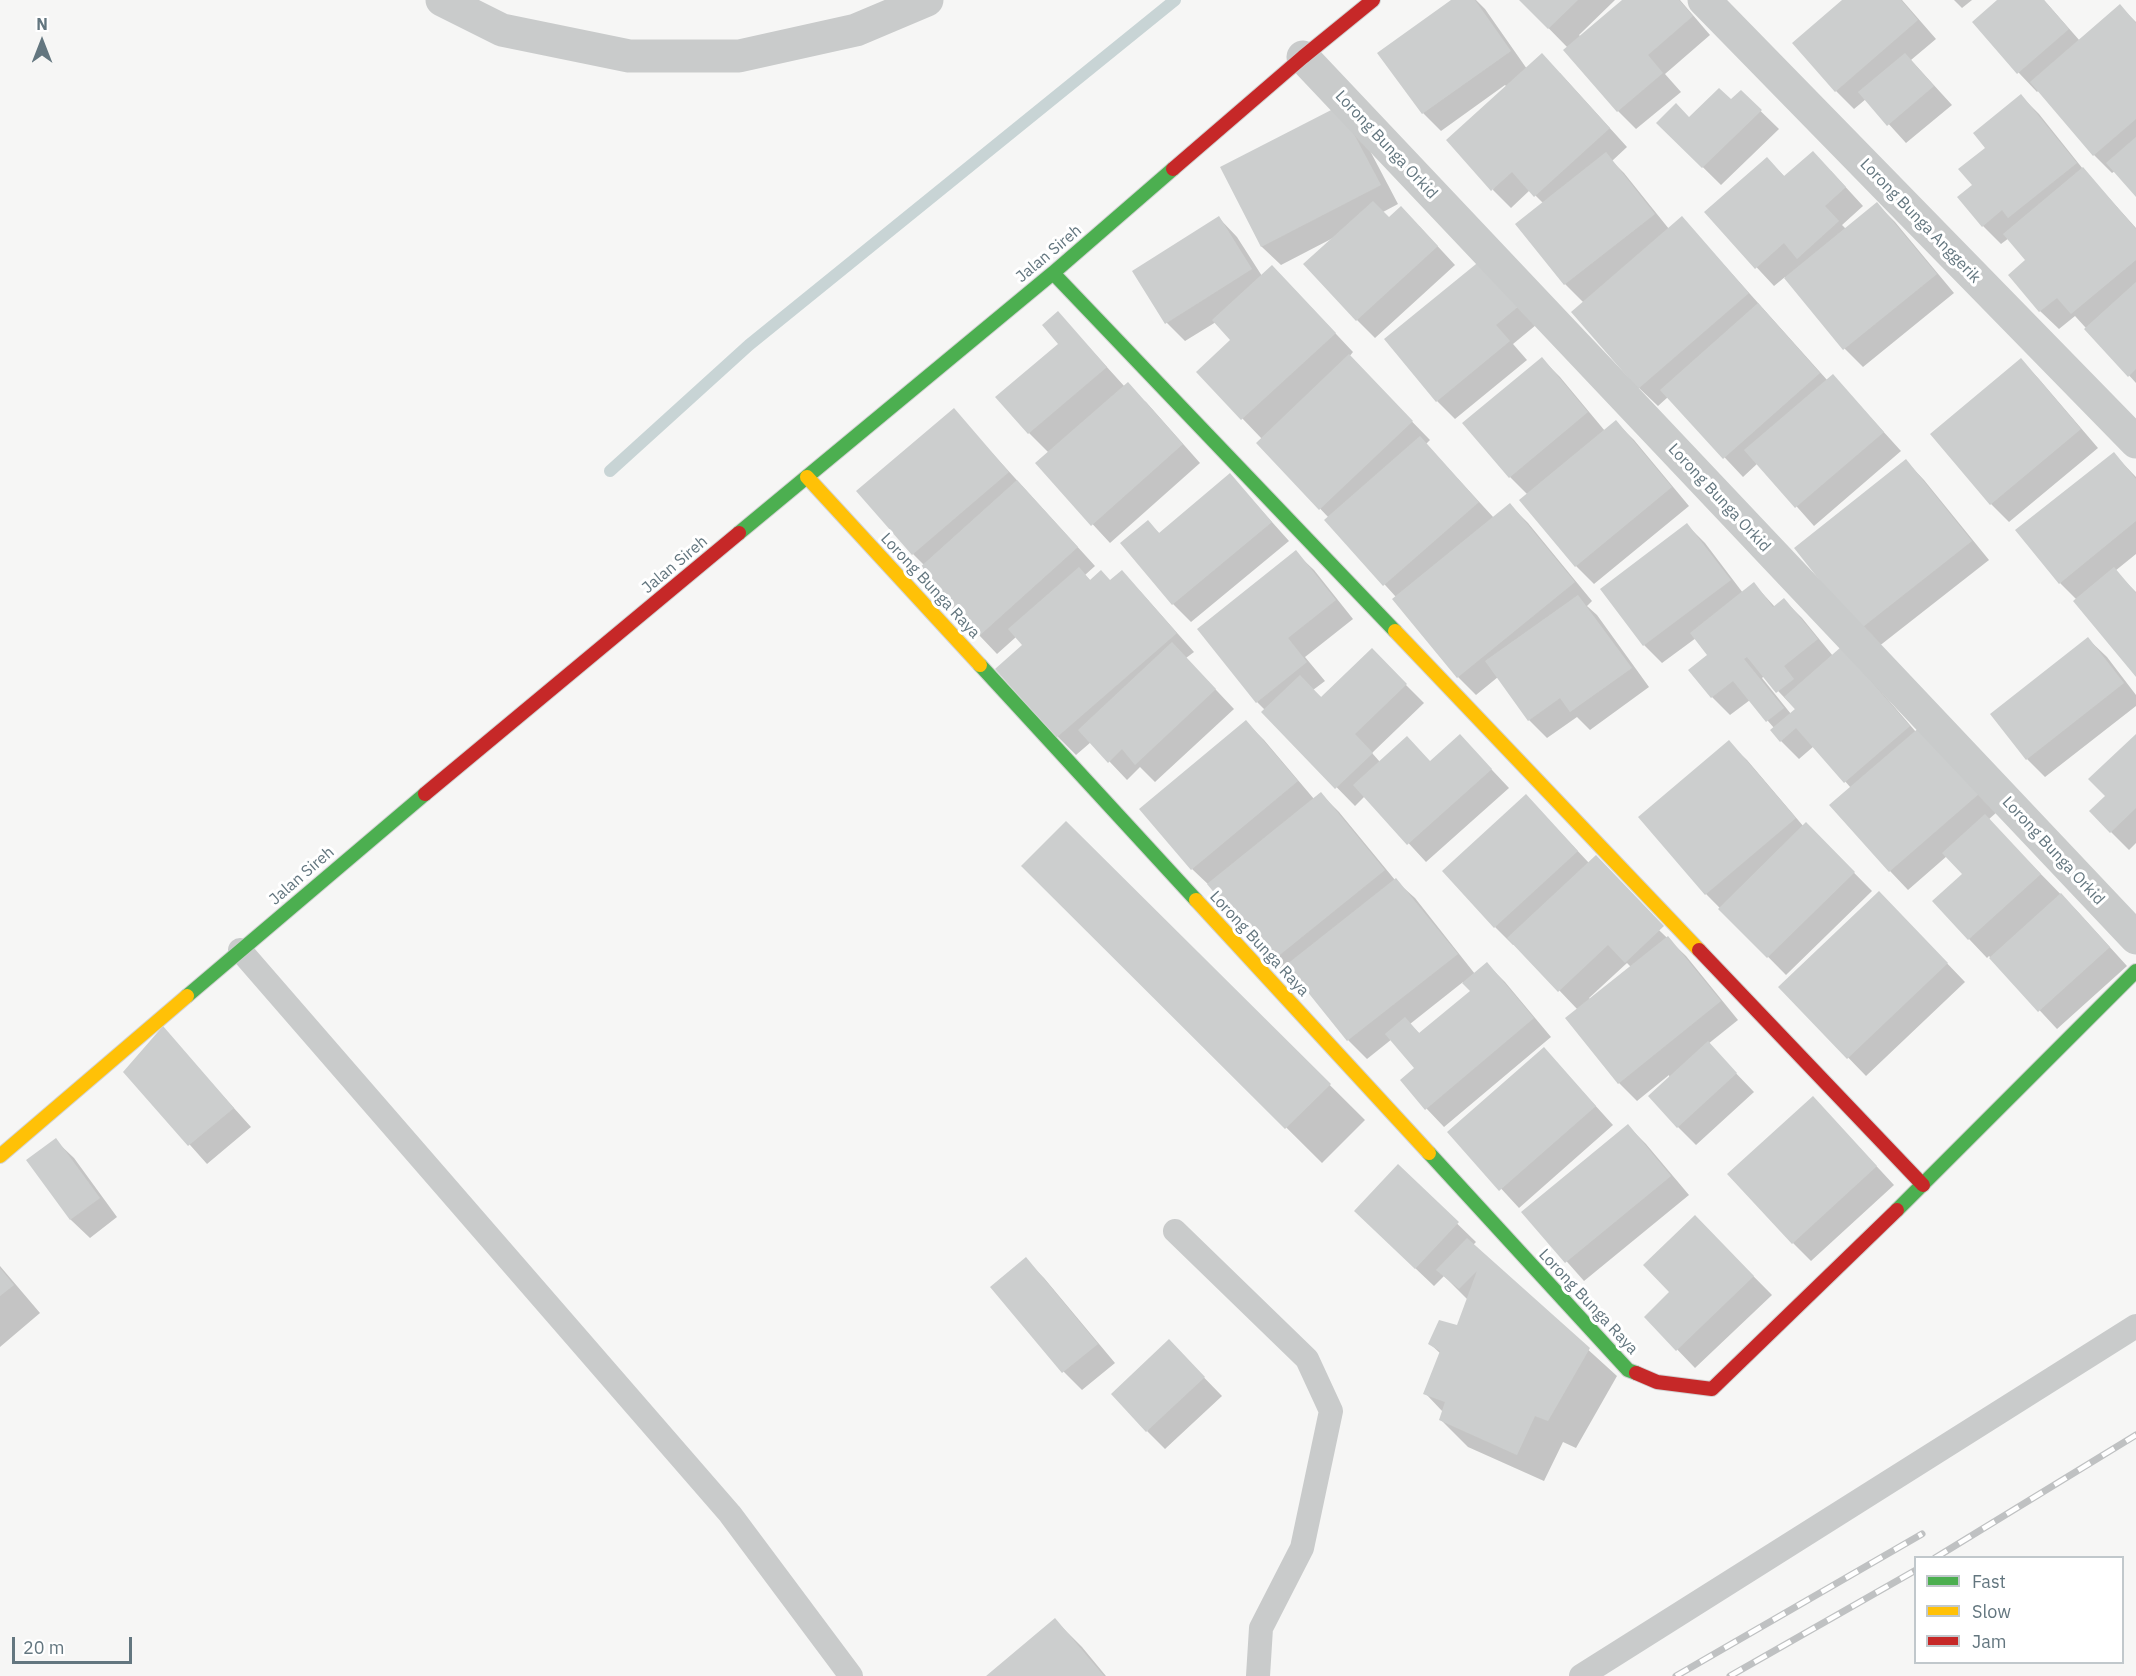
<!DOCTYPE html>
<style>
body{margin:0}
#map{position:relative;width:2136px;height:1676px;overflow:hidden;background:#f6f6f5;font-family:"IBM Plex Sans",sans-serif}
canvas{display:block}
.legend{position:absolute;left:1914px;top:1556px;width:210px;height:108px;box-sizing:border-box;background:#fff;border:2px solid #c1c8cc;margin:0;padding:8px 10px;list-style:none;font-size:18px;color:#63767f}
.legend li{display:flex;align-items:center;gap:12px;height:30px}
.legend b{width:30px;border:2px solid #c1c8cc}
.north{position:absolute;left:12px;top:12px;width:60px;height:60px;-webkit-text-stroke:4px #fff;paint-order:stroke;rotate:0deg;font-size:16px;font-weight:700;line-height:24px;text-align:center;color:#63767f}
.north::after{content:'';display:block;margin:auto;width:21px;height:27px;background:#63767f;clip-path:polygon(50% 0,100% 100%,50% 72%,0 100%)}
.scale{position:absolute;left:12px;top:1637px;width:120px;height:27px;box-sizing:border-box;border:3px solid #63767f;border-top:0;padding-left:8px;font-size:18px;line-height:21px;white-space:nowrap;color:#63767f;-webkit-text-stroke:4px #fff;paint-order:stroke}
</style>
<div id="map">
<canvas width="2136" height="1676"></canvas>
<ul class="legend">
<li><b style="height:8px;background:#4caf50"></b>Fast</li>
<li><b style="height:8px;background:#ffc107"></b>Slow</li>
<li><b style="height:8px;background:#c62828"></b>Jam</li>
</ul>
<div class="north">N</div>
<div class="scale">20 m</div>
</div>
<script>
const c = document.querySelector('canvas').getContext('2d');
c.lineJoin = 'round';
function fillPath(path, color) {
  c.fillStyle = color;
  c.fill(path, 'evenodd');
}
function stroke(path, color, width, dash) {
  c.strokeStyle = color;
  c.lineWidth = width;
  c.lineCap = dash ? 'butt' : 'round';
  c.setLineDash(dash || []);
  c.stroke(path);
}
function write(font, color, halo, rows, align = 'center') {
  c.font = font + ' "IBM Plex Sans",sans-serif';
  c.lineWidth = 6;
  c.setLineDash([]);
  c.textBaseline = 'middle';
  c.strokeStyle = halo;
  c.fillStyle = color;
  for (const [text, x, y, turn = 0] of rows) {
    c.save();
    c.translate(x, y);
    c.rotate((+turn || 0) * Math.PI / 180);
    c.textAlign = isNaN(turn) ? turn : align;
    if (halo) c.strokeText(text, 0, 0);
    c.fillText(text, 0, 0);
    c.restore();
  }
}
const shadow = new Path2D(`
 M1454,0h22l9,9 42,60 33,4 67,74 -15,14 12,12 45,56 13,-11 146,163 5,-5 68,75 -87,75 -56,-63 -15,14 -75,-80 -10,9 -19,-18 -55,-85 -19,-19 -22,-81 -13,-13 -19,18 -18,-18 14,-103 -2,-2 -64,46 -18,-18z
 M1521,0h94l-36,35 2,2 43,-37h56l30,35 -45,39 16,18 -45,37 -18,-18 -50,-63z
 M1844,0h58l34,39 -25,21 41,45 -46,38 -40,-44 -12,10 -18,-18z
 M1954,0h18l-10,8z
 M2000,0h44l36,41 40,-35 16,16v172l-21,-23 -3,2 -18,-18 -55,-65 -2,2 -18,-19 -45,-51z
 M1741,92l38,37 -58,56 -63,-62 32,-5 41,-17z
 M2021,96l18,18 44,55 53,59v155l-61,-67 -16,13 -19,-18 -30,-36 18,-15 -19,-22 -8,6 -18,-18 -9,-40 13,-37z
 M1357,126l41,78 -15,8 6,6 30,8 36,39 -80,73 -18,-18 -24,-82 -52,27 -19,-18 -40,-79z
 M1767,159l18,18 46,-6 32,35 -21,19 4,4 31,-25 18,18 59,71 -91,74 -18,-18 -60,-72 -11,9 -68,-73z
 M1219,218l18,19 25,39 28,9 63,67 -4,5 81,83 -4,4 68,74 16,-13 18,18 64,78 -5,5 10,9 52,72 -59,43 -13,-13 -30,21 -18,-18 -31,-43 -22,18 -18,-18 -62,-80 -70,-77 3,-2 -71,-75 4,-4 -64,-67 35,-32 -17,-18 -31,19 -18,-18 -33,-51z
 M1481,262l55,63 -23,19 14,16 -72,59 -18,-18z
 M1058,313l67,74 21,15 54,61 -90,80 -73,-79 12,-11 -20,-20 31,-89z
 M1542,359l18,18 45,54 11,-9 18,18 55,66 -95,78 -18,-18 -55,-65 7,-6 -18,-18z
 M2021,360l18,19 59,69 -89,74 -18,-18z
 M953,410l142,156 -10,9 6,6 19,1 30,9 54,61 -8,6 48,51 -79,73 -15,-15 -13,13 -36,-38 -15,13 -18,-18 -34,-92 -8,-8 -19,17 -18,-19 -55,-70 -11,-11z
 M2114,454l22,23v77l-21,17 21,21v82l-59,-74 -17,-17z
 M1906,461l18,19 65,80 -111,87 -18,-18z
 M1230,475l59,66 -98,81 -18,-18 -25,-82 12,12z
 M1687,525l18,18 38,50 11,-9 21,23 9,-7 18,18 31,38 27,11 56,65 81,80 -9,8 91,93 48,53 -70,63 -68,-73 -2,2 -18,-19 -5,-65 -17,-18 -39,34 -18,-19 -39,-83 -37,-42 -15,13 -18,-18 -7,-13 -24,-28 -20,15 -18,-18 -3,-42 -13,-17 -34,25 -18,-18zM1764,676l32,34 -5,4 -29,-36z
 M1295,552l19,18 39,49 -48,38 20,24 -12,9 9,8 50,-47 52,52 -52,50 8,9h51l29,-26 49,52 -83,74 -61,-66 -10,10 -92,-94 2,-2 -8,-8z
 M2088,639l19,18 29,38v11l-91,71 -18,-18z
 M1246,722l18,18 50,59 7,-5 18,18 56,68 20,18 60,76 12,-10 18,18 46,55 -107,90 -18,-19 -9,-40 -25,-29 -25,20 -19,-19 -52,-65 -6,4 -18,-18 -61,-74 -19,-18zM1463,982l9,9 -52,43 -10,-10z
 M2136,736v107l-7,7 -18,-18z
 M1728,742l19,18 57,67 2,-3 66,67 -86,84 -80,-81z
 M1544,815l45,48 97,93 52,64 -30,24 46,48 -58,53 -18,-18 -9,-52 -32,26 -18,-18 -41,-73 -63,-66 -2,1 -18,-18zM1627,963l4,4 -40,33 -2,-2z
 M1066,823l299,297 -43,43 -299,-297z
 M1897,911l68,71 -99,94 -86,-89z
 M162,1028l89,99 -44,37 -82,-92z
 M1544,1049l69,76 -94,83 -70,-76z
 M1831,1117l63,68 -83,76 -18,-18z
 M1628,1126l18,18 43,51 -105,86 -61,-69z
 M55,1140l19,18 43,59 -27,21 -19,-18 -43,-59z
 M1398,1166l78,76 -3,3 144,131 -41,72 -13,-6 -19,39 -76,-34 -27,-27 2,-8 -18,-19 16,-39 -11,-10 28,-17 10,-27 -24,-24 -10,10 -60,-57z
 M1695,1217l77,78 -77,73 -49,-51 25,-24z
 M1026,1260l18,18 71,85 -33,27 -18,-18 -72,-85z
 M0,1266l40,47 -40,34z
 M1187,1360l35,36 -57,53 -18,-18z
 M1055,1620l27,27 24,29h-118z`);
const stream = new Path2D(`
 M610,471l139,-126 426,-345`);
const building = new Path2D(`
 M1451,0h24l36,51 -89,63 -45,-61z
 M1519,0h59l-30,29z
 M1622,0h57l14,16 -45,39 15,18 -46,39 -54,-62z
 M1842,0h59l17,20 -83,72 -43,-49z
 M1997,0h47l25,29 -52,45 -45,-52z
 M2120,4l16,19v96l-43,37 -63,-74z
 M1542,53l68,75 -76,69 -22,-25 -21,19 -45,-51z
 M1905,53l29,33 -47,40 -29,-34z
 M1719,88l12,11 10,-9 21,20 -60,58 -46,-45 20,-20 13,14z
 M2021,94l56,69 -69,55 -6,-8 -20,17 -25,-30 15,-12 -14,-16 27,-21 -12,-15z
 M1339,106l42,79 -120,62 -41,-80z
 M2136,137v60l-30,-34z
 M1813,151l33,36 -21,19 14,15 -42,38 -13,-16 -29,26 -51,-57 63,-55 17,19z
 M1606,152l49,62 -91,71 -49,-61z
 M2083,167l53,62v31l-65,54 -14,-16 -18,14 -31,-37 17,-15 -22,-26z
 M1373,201l16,16 12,-11 37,40 -82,75 -53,-57z
 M1877,202l60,72 -94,76 -59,-72z
 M1219,216l33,53 -87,55 -33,-53z
 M1682,216l67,77 -111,96 -67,-77z
 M1481,260l38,46 -23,19 14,16 -74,61 -52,-63z
 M1272,265l64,68 -95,87 -45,-48 34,-32 -18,-20z
 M2136,282v87l-8,8 -44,-48z
 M1758,303l62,70 -97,86 -63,-69z
 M1058,311l49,56 -79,67 -33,-37 63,-53 -16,-19z
 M1349,354l64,67 -94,89 -63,-67z
 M1542,357l46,55 -79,66 -47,-55z
 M2021,358l60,71 -91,76 -60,-71z
 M1833,374l51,58 -89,76 -51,-58z
 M1128,382l55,62 -92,82 -56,-63z
 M954,408l55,64 -97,83 -56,-64z
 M1616,420l56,67 -97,80 -56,-67z
 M1420,436l59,66 -96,84 -59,-66z
 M2114,452l22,27v42l-77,63 -44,-54z
 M1906,459l66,82 -113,89 -65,-82z
 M1230,473l42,49 -100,83 -52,-62 28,-23 11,13z
 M1017,480l61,67 -100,90 -61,-67z
 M1510,503l65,79 -118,96 -65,-79z
 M1687,523l44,57 -88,66 -43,-57z
 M1296,550l40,50 -48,38 19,24 -51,41 -59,-74z
 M1079,567l11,13 11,-10 9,10 12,-10 55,63 -121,105 -61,-69 27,-24 -14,-16z
 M2114,567l22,26v84l-63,-76z
 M1754,582l19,25 11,-9 34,41 -34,27 10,13 -18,14 -29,-36 -3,2 40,49 -18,14 -33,-41 -22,17 -23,-28 19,-15 -17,-22z
 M1578,595l54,73 -62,44 -10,-14 -32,23 -43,-60z
 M2088,637l36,46 -98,77 -36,-46z
 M1172,642l44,47 -81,76 -13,-16 -14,14 -30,-33z
 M1841,647l69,79 -66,57 -48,-55 -16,14 -10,-12 25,-21 -11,-12z
 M1372,648l35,36 -52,50 18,19 -38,36 -74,-77 39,-37 21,22z
 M1246,720l52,61 -107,89 -52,-61z
 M1921,726l59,67 -91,79 -60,-67z
 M1460,734l32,35 -85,76 -54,-60 54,-49 23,25z
 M2136,734v74l-26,25 -21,-22 16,-15 -17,-17z
 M1729,740l67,78 -91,77 -67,-78z
 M1321,792l64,78 -114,92 -64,-78z
 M1526,794l52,57 -84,77 -52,-57z
 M1985,814l56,60 -73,66 -36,-39 30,-27 -20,-21z
 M1066,821l265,263 -46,45 -264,-263z
 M1806,822l49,50 -88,86 -49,-49z
 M1596,855l68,71 -39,37 -17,-18 -50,47 -51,-54z
 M1396,878l62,76 -111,87 -61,-76z
 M1879,891l69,72 -101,96 -69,-72z
 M2061,893l49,54 -72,65 -49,-54z
 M1668,936l53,65 -103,83 -53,-66z
 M1487,962l47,56 -109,92 -25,-30 14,-12 -29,-34 20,-17 14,16 51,-42 -8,-8z
 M163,1026l71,82 -46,38 -65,-74z
 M1708,1041l29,32 -60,55 -29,-32z
 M1544,1047l52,59 -97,85 -52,-59z
 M1813,1096l64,70 -85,78 -65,-70z
 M1628,1124l43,52 -106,87 -44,-51z
 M56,1138l44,60 -30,22 -44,-60z
 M1398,1164l61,58 -44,47 -61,-58z
 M1695,1215l59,61 -78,75 -32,-34 25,-25 -26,-27z
 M1467,1238l123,110 -42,73 -13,-5 -18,39 -78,-35 6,-18 -22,-8 17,-43 -12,-7 11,-24 18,5 20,-54 -18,18 -23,-19z
 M1026,1257l72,87 -36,29 -72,-86z
 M0,1268l14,17 -14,11z
 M1169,1339l36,38 -59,55 -35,-38z
 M1055,1618l49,58h-118z`);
const lane = new Path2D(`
 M240,950l490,564 121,162
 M1175,1231l132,128 24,52 -29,137 -41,80 -3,48
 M1581,1676l555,-350`);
const street = new Path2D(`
 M442,0l60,30 127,26h110l117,-26 71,-30
 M1704,0l432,442
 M1303,57l833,881`);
const fast = new Path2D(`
 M1053,273l342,358
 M739,533l314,-260 120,-104
 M980,665l216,235
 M187,996l238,-202
 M1429,1153l199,217 8,3
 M1897,1210l239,-239`);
const slow = new Path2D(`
 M807,477l173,188
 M1395,631l304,319
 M1196,900l233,253
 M0,1156l187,-160`);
const jam = new Path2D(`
 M1173,169l130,-112 70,-57
 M425,794l314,-261
 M1699,950l224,235
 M1636,1373l21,9 55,7 185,-179`);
const rail = new Path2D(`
 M1935,1558l201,-123
 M1676,1676l246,-142
 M1730,1676l186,-106`);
const streetNames = [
 ["Lorong Bunga Orkid",1386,145,47],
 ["Lorong Bunga Anggerik",1920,221,46],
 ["Jalan Sireh",1049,254,-40],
 ["Lorong Bunga Orkid",1719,498,47],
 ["Jalan Sireh",675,565,-40],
 ["Lorong Bunga Raya",930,586,47],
 ["Lorong Bunga Orkid",2053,851,47],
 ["Jalan Sireh",302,876,-41],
 ["Lorong Bunga Raya",1259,944,47],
 ["Lorong Bunga Raya",1588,1302,47]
];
fillPath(shadow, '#0003');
stroke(stream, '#c8d4d5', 12);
fillPath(building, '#cccece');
stroke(fast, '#d2d3d3', 16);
stroke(slow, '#d2d3d3', 16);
stroke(jam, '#d2d3d3', 16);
stroke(lane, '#c9cbcb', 24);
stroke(street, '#c9cbcb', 33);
stroke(fast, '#4caf50', 14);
stroke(slow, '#ffc107', 14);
stroke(jam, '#c62828', 14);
stroke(rail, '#bfc1c2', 7);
stroke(rail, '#fff', 4.5, [14]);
write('16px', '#63767f', '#fff', streetNames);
</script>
